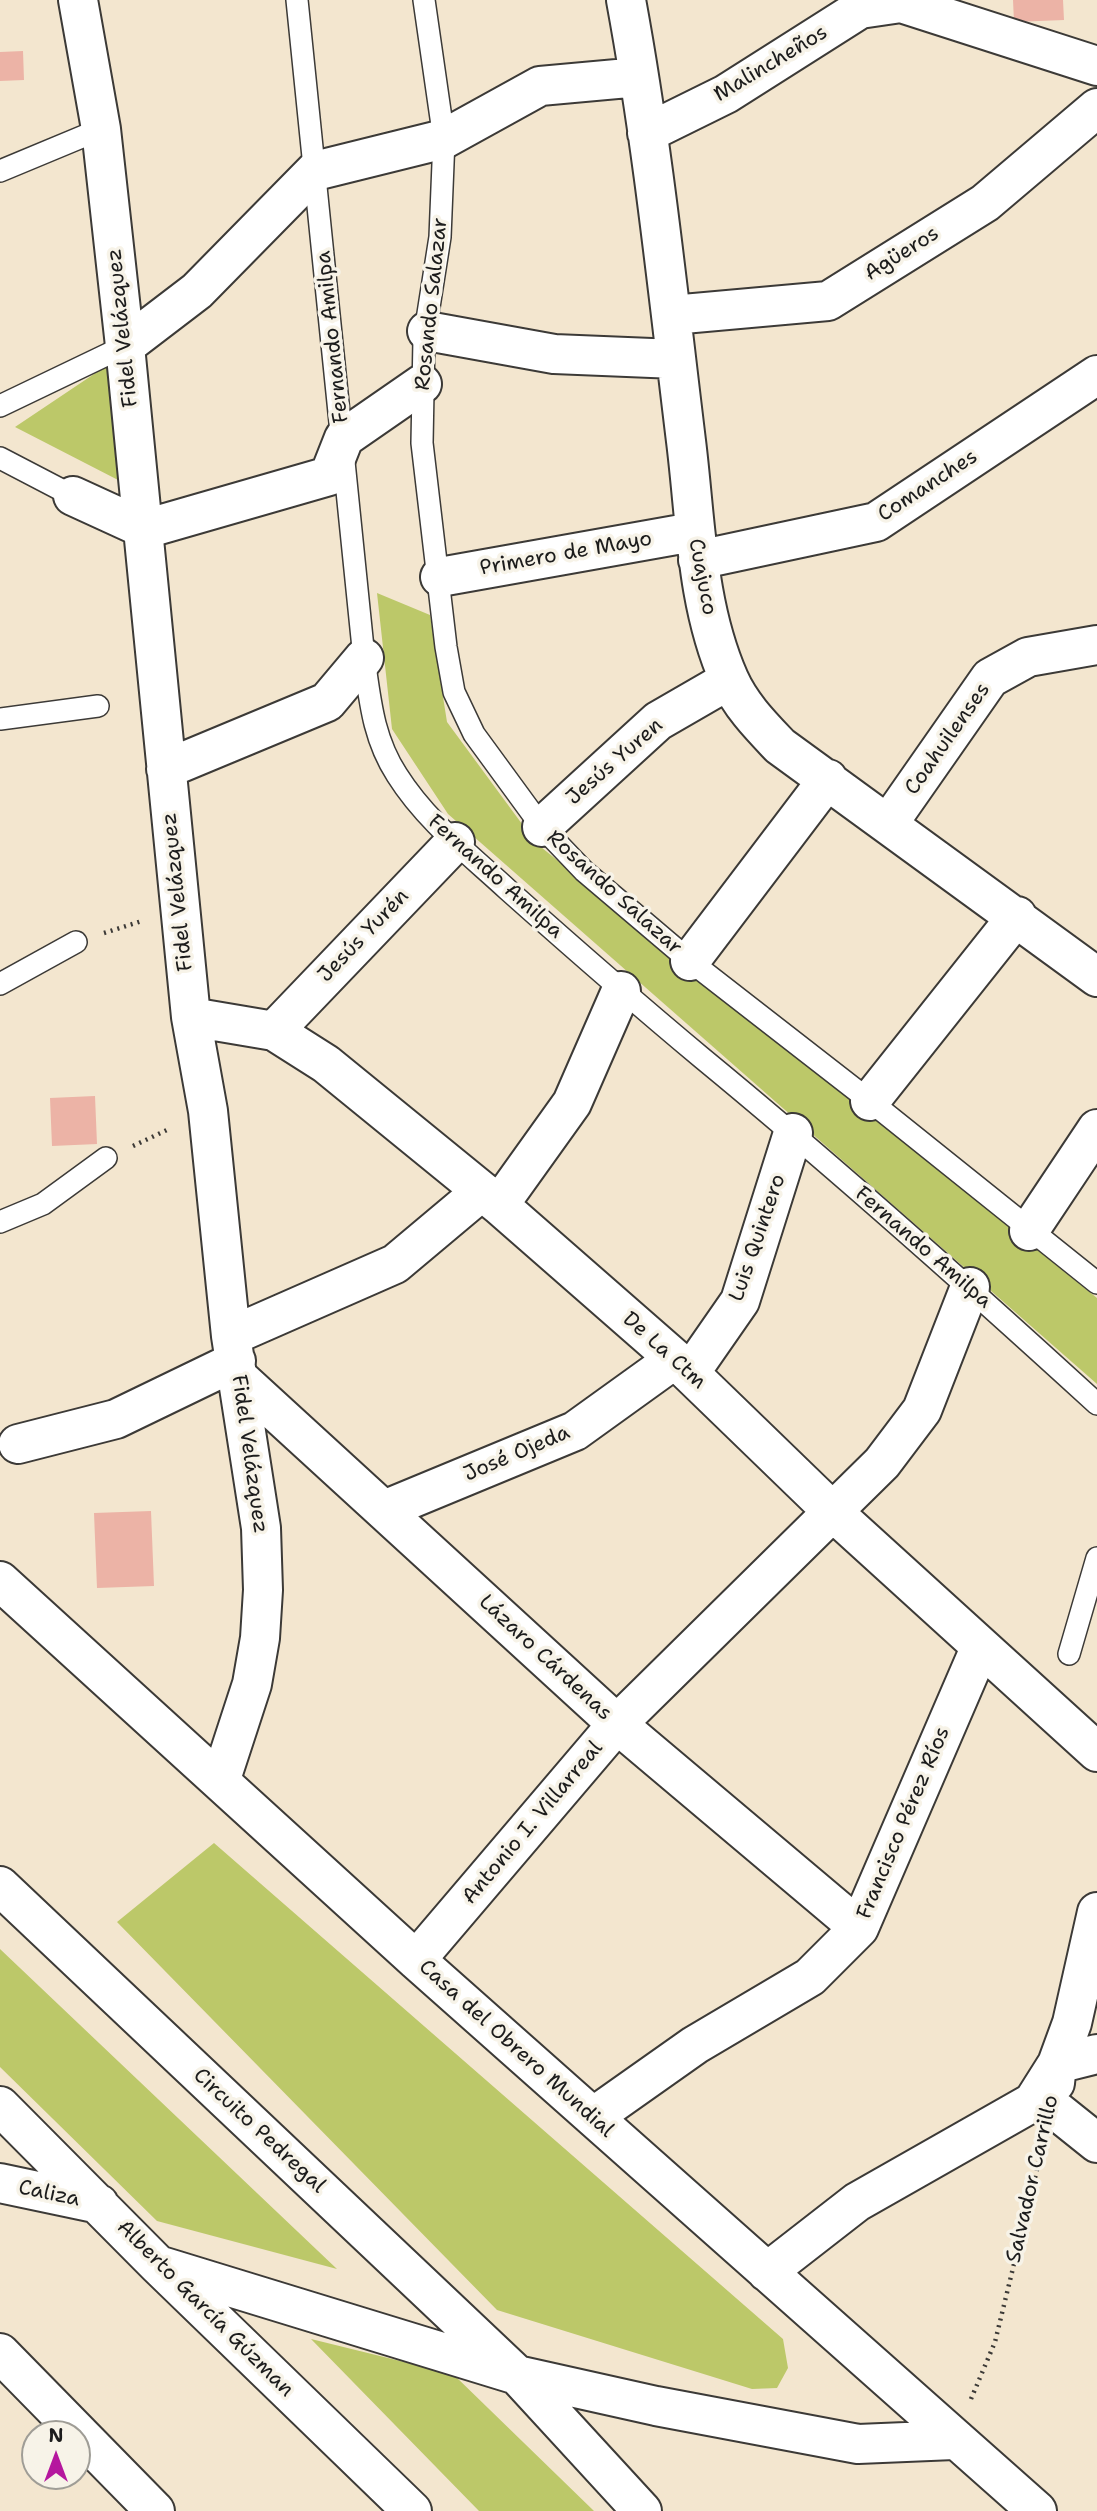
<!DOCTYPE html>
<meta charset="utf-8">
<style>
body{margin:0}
#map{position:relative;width:1097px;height:2511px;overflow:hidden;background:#f3e6cf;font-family:"Shantell Sans",sans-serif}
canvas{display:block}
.north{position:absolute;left:21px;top:2420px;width:70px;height:70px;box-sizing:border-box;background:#f7f3e8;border:2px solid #9f9d96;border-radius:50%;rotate:0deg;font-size:19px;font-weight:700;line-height:28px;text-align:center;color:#1c1c1c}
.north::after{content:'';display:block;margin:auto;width:24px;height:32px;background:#b5179e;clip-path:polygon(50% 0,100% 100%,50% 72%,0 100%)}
</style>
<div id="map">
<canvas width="1097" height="2511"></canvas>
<div class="north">N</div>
</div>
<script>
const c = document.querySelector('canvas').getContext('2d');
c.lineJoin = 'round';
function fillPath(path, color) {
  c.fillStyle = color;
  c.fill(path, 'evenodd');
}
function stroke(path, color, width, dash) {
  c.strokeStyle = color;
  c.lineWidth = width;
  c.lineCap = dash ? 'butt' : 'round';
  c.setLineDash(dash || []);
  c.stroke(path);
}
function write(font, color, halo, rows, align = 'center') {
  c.font = font + ' "Shantell Sans",sans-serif';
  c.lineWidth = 7;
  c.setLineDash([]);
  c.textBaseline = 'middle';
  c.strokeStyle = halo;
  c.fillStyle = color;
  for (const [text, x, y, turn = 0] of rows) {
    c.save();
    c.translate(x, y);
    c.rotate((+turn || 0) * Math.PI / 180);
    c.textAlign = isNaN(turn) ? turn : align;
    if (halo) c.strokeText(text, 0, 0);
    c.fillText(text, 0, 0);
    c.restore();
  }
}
const green = new Path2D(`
 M109,364l11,117 -105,-54z
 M377,593l53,22 17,107 89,121 561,455v86l-649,-570 -56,-85z
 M214,1843l569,496 5,29 -11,20 -25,1 -255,-79 -380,-388z
 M0,1949l337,320 -180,-48 -157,-154z
 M311,2339l142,35 141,137h-115z`);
const building = new Path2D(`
 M1013,0h50l1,20 -50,2z
 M23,51l1,29 -24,1v-29z
 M95,1096l2,48 -45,2 -2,-48z
 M151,1511l3,75 -57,2 -3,-75z`);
const path = new Path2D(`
 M104,933l38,-12
 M133,1146l36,-17
 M971,2399l24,-57 47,-193`);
const lane = new Path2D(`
 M297,0l67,658c6,42 9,80 33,117 29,46 71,78 111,115 64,57 128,113 194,168 135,111 266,228 395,346
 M424,0l20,139 -4,98 -16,102 -2,104 24,204 8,45 20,42 68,93 42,44 106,90 180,140 227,182
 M0,171l101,-42
 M0,406l125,-60
 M0,458l73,38
 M0,719l98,-13
 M0,984l76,-42
 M0,1222l43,-18 63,-46
 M1069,1654l28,-96`);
const street = new Path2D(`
 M78,0l23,129 24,217 66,671 17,94 23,225 30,192 2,62 -3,48 -8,46 -31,95
 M626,0c27,146 42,294 60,441 10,80 10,163 43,238 12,27 32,47 51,67l317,231
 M647,133l79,-39 134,-85 41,-6 196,63
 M672,315l156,-14 157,-98 112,-95
 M427,331l127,23 122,5
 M125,346l72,-55 118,-120 129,-32 96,-53 99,-9
 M73,496l72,33 184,-53 15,-38 78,-54
 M698,560l178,-38 221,-147
 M440,577l253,-45
 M166,769l161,-67 37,-44
 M888,824l102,-146 38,-21 69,-12
 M542,827l116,-106 71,-41
 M690,961l138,-182
 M191,1017l83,14 52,33 173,141 176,154 158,153 264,240
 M274,1031l181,-189
 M870,1101l147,-185
 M499,1205l73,-102 49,-112
 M1029,1231l68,-102
 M231,1336l164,-72 87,-73
 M690,1373l50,-72 53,-168
 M239,1378l378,346 242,204
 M18,1444l98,-25 120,-58
 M384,1510l191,-79 100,-72
 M0,1581l416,379 621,551
 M0,1886l517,489 125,136
 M416,1960l201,-236 265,-261 40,-53 48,-123
 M1055,2083l2,-19 15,-41 25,-111
 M1033,2102l19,5 45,36
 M0,2106l158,159 254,246
 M593,2117l102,-72 115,-68 49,-49 121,-280
 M0,2183l99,21
 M158,2265l359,110 139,31 202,38 96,-4
 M767,2272l90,-70 176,-100 24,-38 40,-10
 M0,2353l155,158`);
const streetNames = [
 ["Malincheños",771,64,-31],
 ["Agüeros",902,254,-32],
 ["Rosando Salazar",432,304,-84],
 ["Fidel Velázquez",123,328,-96],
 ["Fernando Amilpa",333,337,-96],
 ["Comanches",928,486,-33],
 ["Primero de Mayo",566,554,-10],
 ["Cuajuco",702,577,79],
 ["Coahuilenses",948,739,-55],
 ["Jesús Yuren",615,762,-41],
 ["Fernando Amilpa",495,877,42],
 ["Fidel Velázquez",178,892,-96],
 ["Rosando Salazar",614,893,42],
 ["Jesús Yurén",364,936,-46],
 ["Luis Quintero",758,1238,-71],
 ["Fernando Amilpa",923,1248,41],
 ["De La Ctm",664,1351,42],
 ["Fidel Velázquez",249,1454,82],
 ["José Ojeda",517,1454,-23],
 ["Lázaro Cárdenas",545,1658,43],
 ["Antonio I. Villarreal",533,1823,-50],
 ["Francisco Pérez Ríos",904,1823,-67],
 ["Casa del Obrero Mundial",516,2049,42],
 ["Circuito Pedregal",259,2131,43],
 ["Salvador Carrillo",1033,2179,-77],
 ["Caliza",49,2194,12],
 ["Alberto García Gúzman",205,2309,45]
];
fillPath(green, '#bcc869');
fillPath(building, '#ecb3a6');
stroke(lane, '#3c3a37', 24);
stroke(street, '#3c3a37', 42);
stroke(path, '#3c3a37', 4.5, [2, 5]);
stroke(lane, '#fff', 21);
stroke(street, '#fff', 38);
write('21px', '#1c1c1c', '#f7f3e8', streetNames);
</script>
